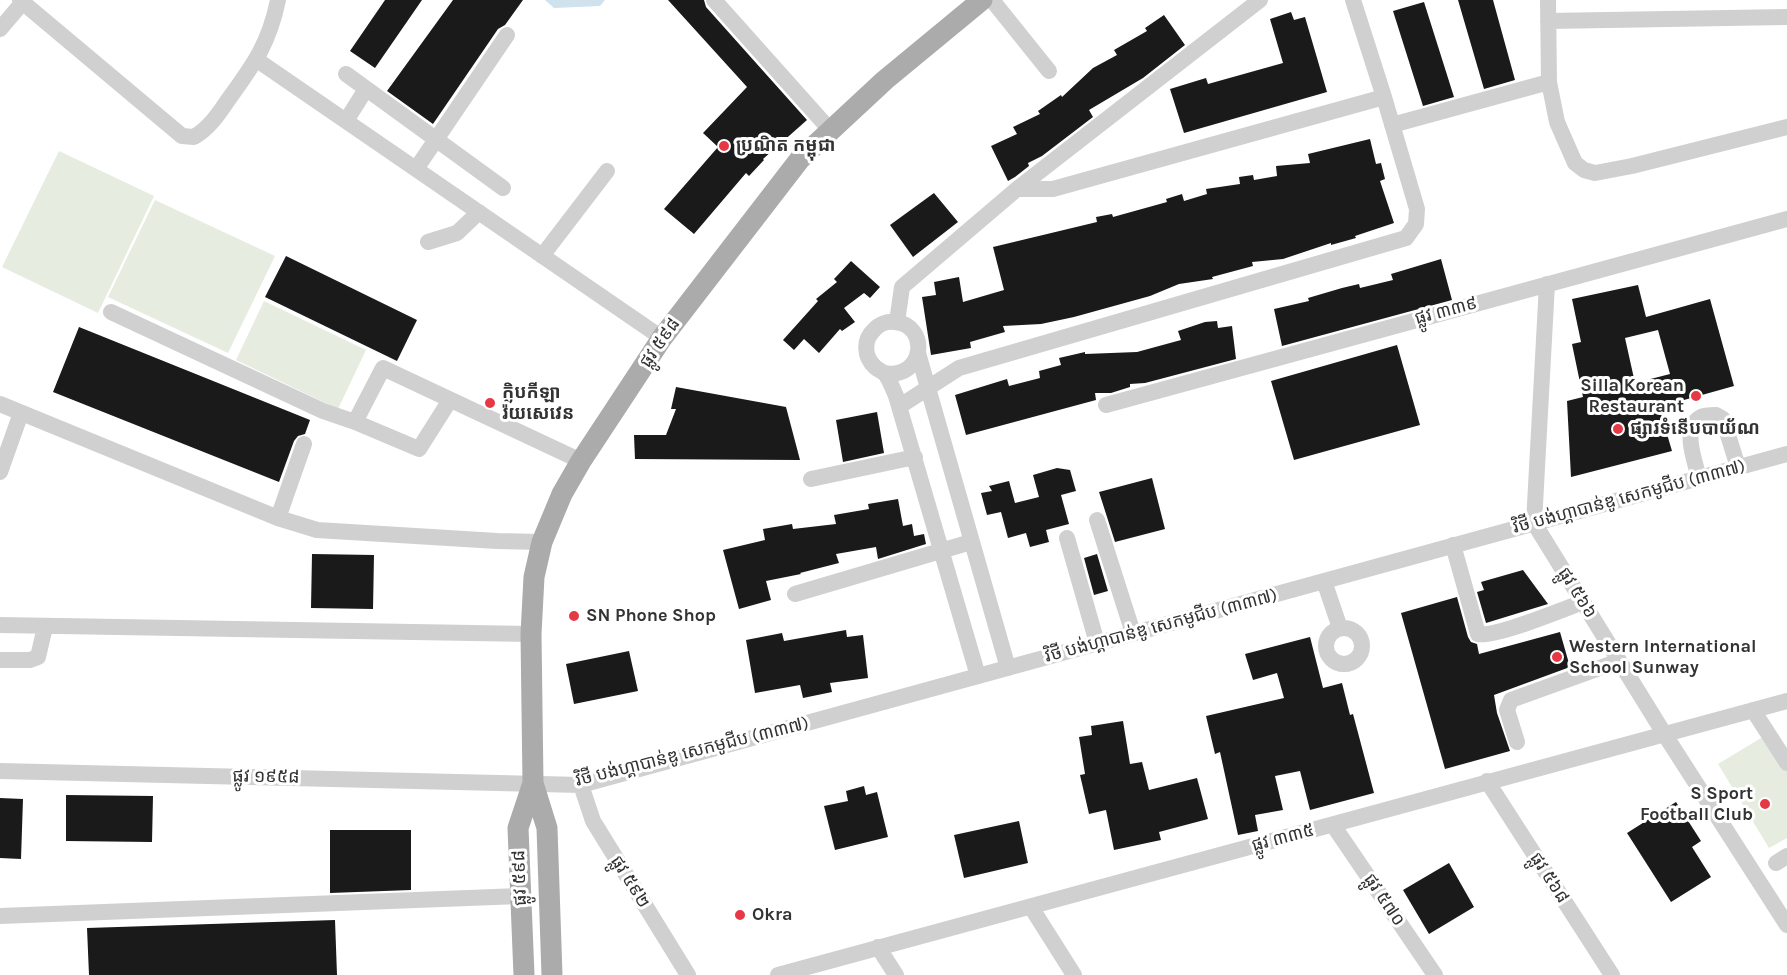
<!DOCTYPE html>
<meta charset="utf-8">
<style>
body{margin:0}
canvas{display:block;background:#fff}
</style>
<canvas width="1787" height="975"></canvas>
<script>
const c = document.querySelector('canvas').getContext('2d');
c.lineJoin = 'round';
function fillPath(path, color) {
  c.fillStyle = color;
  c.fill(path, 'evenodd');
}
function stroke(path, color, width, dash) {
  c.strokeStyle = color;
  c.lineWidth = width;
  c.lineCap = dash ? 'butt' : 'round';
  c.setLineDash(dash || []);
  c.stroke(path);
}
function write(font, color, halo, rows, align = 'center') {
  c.font = font + ' Karla,"Noto Sans Khmer",sans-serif';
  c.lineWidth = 6;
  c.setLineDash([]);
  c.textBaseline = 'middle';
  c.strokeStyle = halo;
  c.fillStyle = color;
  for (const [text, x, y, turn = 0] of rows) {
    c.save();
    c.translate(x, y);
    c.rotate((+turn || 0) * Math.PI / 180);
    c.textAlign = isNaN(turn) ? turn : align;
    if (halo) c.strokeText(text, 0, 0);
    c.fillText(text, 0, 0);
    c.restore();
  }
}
const green = new Path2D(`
 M59,151l95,45 -56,117 -96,-46z
 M155,200l120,56 -47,97 -120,-56z
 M264,301l102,49 -28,59 -102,-49z
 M1766,735l21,36v67l-18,10 -51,-84z`);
const water = new Path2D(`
 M545,0h60l-5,6 -46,2z`);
const building = new Path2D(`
 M385,0h37l-47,68 -25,-17z
 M453,0h70l-18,25 -7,4 -65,95 -46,-33z
 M668,0h36l2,7 101,113 -44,39 1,1 -15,16 -3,-3 -52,61 -30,-25 54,-62 -15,-14 44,-46z
 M1458,0h35l22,80 -31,9z
 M1424,2l30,95 -31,9 -30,-95z
 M1291,12l3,8 11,-3 22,75 -143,41 -14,-44 36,-11 2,6 75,-21 -13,-44z
 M1164,15l21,30 -42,33 -54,32 4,7 -51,39 -14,7 1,3 -14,11 -7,4 -17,-35 26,-12 -4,-7 27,-13 -2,-3 23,-16 1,2 31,-29 24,-13 -3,-5 33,-19 -2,-3z
 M1370,139l6,25 5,-1 4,16 -5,2 14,42 -39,13 1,2 -25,7v-2l-48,16 -31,3 1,4 -41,11 1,2 -34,5 -29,12 -76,21 -33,7 -38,2 2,6 -35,10 1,6 -40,7 -9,-58 14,-2 -2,-13 25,-5 4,25 41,-12 -11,-43 104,-25 -1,-5 16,-3 1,3 54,-15 -1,-3 16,-5 2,7 23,-7 -1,-5 34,-5 -1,-7 14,-2 1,5 23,-4 -1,-10 34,-3 -2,-9z
 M934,193l24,29 -45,35 -23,-32z
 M286,256l131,64 -20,41 -132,-64z
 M1441,259l11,41 -170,46 -8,-37 35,-8 -1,-3 34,-10 17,-4 1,4 33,-8 -2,-6z
 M851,261l29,26 -10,11 -6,-5 -20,15 11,14 -13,9 -2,-2 -21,24 -15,-14 -10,11 -11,-10 35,-39 -2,-2 21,-17 -3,-3z
 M1638,285l8,32 64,-18 24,87 -75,21 13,44 -101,26 -4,-76 16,-4 -11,-53 9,-2 -9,-43zM1658,330l12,44 -35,9 -10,-45z
 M1217,321l1,7 14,-2 4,33 -91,24 -15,1v3l-19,6h-16l1,7 -130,35 -11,-40 52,-16 2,7 31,-8 -1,-7 22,-6 -2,-7 26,-6v2l52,-2 44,-12 -3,-9 27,-9z
 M79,327l231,93 -5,14 -7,2 -4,5 -15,41 -226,-90z
 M1397,345l23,80 -126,35 -23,-79z
 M676,387l110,20 14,53 -165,-1 -1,-24h32l10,-26h-5z
 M877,412l7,41 -41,9 -7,-42z
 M1057,468l13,2 6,21 -15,4 8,29 -23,6 3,12 -19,5 -4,-14 -18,5 -7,-26 -14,3 -6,-22 11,-2 -3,-5 20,-5 6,22 24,-6 -6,-22z
 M1152,478l13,51 -50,13 -16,-50z
 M898,499l5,27 9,-2 2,12 10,-2 2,10 -48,15 -2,-12 -40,7 3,9 -39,10 1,1 -35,7 5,19 -32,9 -16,-59 42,-10 -2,-11 29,-5 1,5 43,-5 -2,-9 35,-6 -1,-5z
 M312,554l62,1 -1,54 -62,-1z
 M1097,554l11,37 -14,4 -10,-37z
 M1523,570l25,34 -62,19 -9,-31 7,-2 -3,-8z
 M1457,597l11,40 3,5 6,2 2,10 81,-22 10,35 -76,28 3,18 13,38 -65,18 -44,-156z
 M846,630l1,7 16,-2 5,43 -38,5 2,9 -29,6 -3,-13 -45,8 -9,-53 36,-7 2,8z
 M1310,637l13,51 19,-5 8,32 3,-1 21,79 -64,17 -10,-39 -25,5 8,34 -28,5 3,16 -20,4 -18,-83 -5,2 -9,-38 78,-18 -7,-25 -24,7 -8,-26z
 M629,651l9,40 -64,13 -8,-40z
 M1123,721l7,43 12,-2 7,28 48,-12 11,41 -49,13 2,8 -47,10 -8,-40 -17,4 -9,-39 5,-1 -6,-37 13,-2 -1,-9z
 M864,786l2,9 11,-3 11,45 -53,13 -11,-44 24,-5 -2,-10z
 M66,795l87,1 -1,46 -86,-1z
 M0,798l23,1 -2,60 -21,-1z
 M1676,802l25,39 -9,6 19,30 -40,25 -44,-69z
 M1019,821l9,42 -64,15 -10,-43z
 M330,830h81v60l-81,3z
 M1449,863l25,44 -45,27 -26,-44z
 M335,920l2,55h-248l-2,-47z`);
const minor = new Path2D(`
 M20,0l162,136 12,1c15,-9 24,-22 34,-37 26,-36 41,-56 50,-100
 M714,0l117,131
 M992,0l57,71
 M1548,0l1,82 8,40 18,41 9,7 11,3 37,-7 155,-39
 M1548,21l239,-4
 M0,29l23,-27
 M257,60l405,278
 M346,74l157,114
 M346,121l20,-32
 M1392,125l157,-43
 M416,169l91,-134
 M1017,189h36l331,-92
 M428,242l29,-9 22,-21
 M542,256l65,-85
 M1547,284l-13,239 131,212 122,190
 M111,312l212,99 32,11 28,-54 198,93
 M897,322l5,-35 115,-98 243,-189
 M918,353l90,315
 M884,373c41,7 46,-48 11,-51 -8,-1 -16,2 -21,8 -11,10 -10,27 1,37 3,3 8,4 11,8 4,6 7,14 10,21l82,280
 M0,404l278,114 39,12 180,11 45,1
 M1106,405l681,-186
 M900,406l59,-38 447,-130 10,-14 1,-15 -33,-112 -31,-97
 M355,422l64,27 31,-49
 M0,472l21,-59
 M1699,478c-4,-17 -18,-50 2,-61 4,-2 11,-2 15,-2l7,4 15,48
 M811,479l104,-22
 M278,518l26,-74
 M1097,520l36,113
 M1067,538l30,105
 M1453,545l25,89c16,4 86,-25 105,-32
 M1324,581l16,47
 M795,594l176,-52
 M0,625l531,9
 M1326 646a18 18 0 1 1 36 0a18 18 0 1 1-36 0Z
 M0,660h30l8,-3 7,-30
 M1753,710l34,53
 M1517,742l-10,-32 4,-10 108,-39
 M0,771l581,14 1206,-331
 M1487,781l125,194
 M581,785l12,36 95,154
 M1333,825l102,150
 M1776,863l11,-7
 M1031,907l43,68
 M0,916l520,-20
 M878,947l18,28
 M778,975l1009,-274`);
const major = new Path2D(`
 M524,975l-6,-147 15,-45
 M552,975l-5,-147 -14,-45 -2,-149 3,-57 8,-35 20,-48 19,-33 81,-123 138,-179 85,-79 97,-80`);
const markers = [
 [724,146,6,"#e63946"],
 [1696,396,6,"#e63946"],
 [490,403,6,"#e63946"],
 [1618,429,6,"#e63946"],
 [574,616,6,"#e63946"],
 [1557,657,6,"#e63946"],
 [1765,804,6,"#e63946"],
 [740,915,6,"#e63946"]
];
const poiNames = [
 ["ប្រណិត កម្ពុជា",736,146],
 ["Silla Korean",1684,386,"right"],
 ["Restaurant",1684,407,"right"],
 ["ក្លិបកីឡា",502,393],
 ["រ៉យសេវេន",502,414],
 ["ផ្សារទំនើបបាយ័ណ",1630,429],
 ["SN Phone Shop",586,616],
 ["Western International",1569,647],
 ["School Sunway",1569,668],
 ["S Sport",1753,794,"right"],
 ["Football Club",1753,815,"right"],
 ["Okra",752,915]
];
const streetNames = [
 ["ផ្លូវ ៣៣៩",1446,311,-15],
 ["ផ្លូវ ៥៩៨",660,343,-55],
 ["វិថី បង់ហ្គាបាន់ឌូ សេកមូជីប (៣៣៧)",1629,497,-15],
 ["ផ្លូវ ៥៦៦",1577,593,58],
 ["វិថី បង់ហ្គាបាន់ឌូ សេកមូជីប (៣៣៧)",1161,626,-15],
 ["វិថី បង់ហ្គាបាន់ឌូ សេកមូជីប (៣៣៧)",692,752,-14],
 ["ផ្លូវ ១៩៥៨",266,777,1],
 ["ផ្លូវ ៣៣៥",1283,838,-15],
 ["ផ្លូវ ៥៩៨",520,878,-92],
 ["ផ្លូវ ៥៦៨",1549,878,57],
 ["ផ្លូវ ៥៩២",630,882,58],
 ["ផ្លូវ ៥៧០",1384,900,56]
];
fillPath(green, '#e6ecdf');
fillPath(water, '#cfe2ee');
fillPath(building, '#1a1a1a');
stroke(minor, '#d0d0d0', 16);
stroke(major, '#ababab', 21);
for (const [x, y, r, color] of markers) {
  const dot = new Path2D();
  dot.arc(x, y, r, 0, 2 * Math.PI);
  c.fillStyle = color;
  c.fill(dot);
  stroke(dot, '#fff', 2);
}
write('bold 18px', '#333', '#fff', poiNames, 'left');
write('18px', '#333', '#fff', streetNames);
</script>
